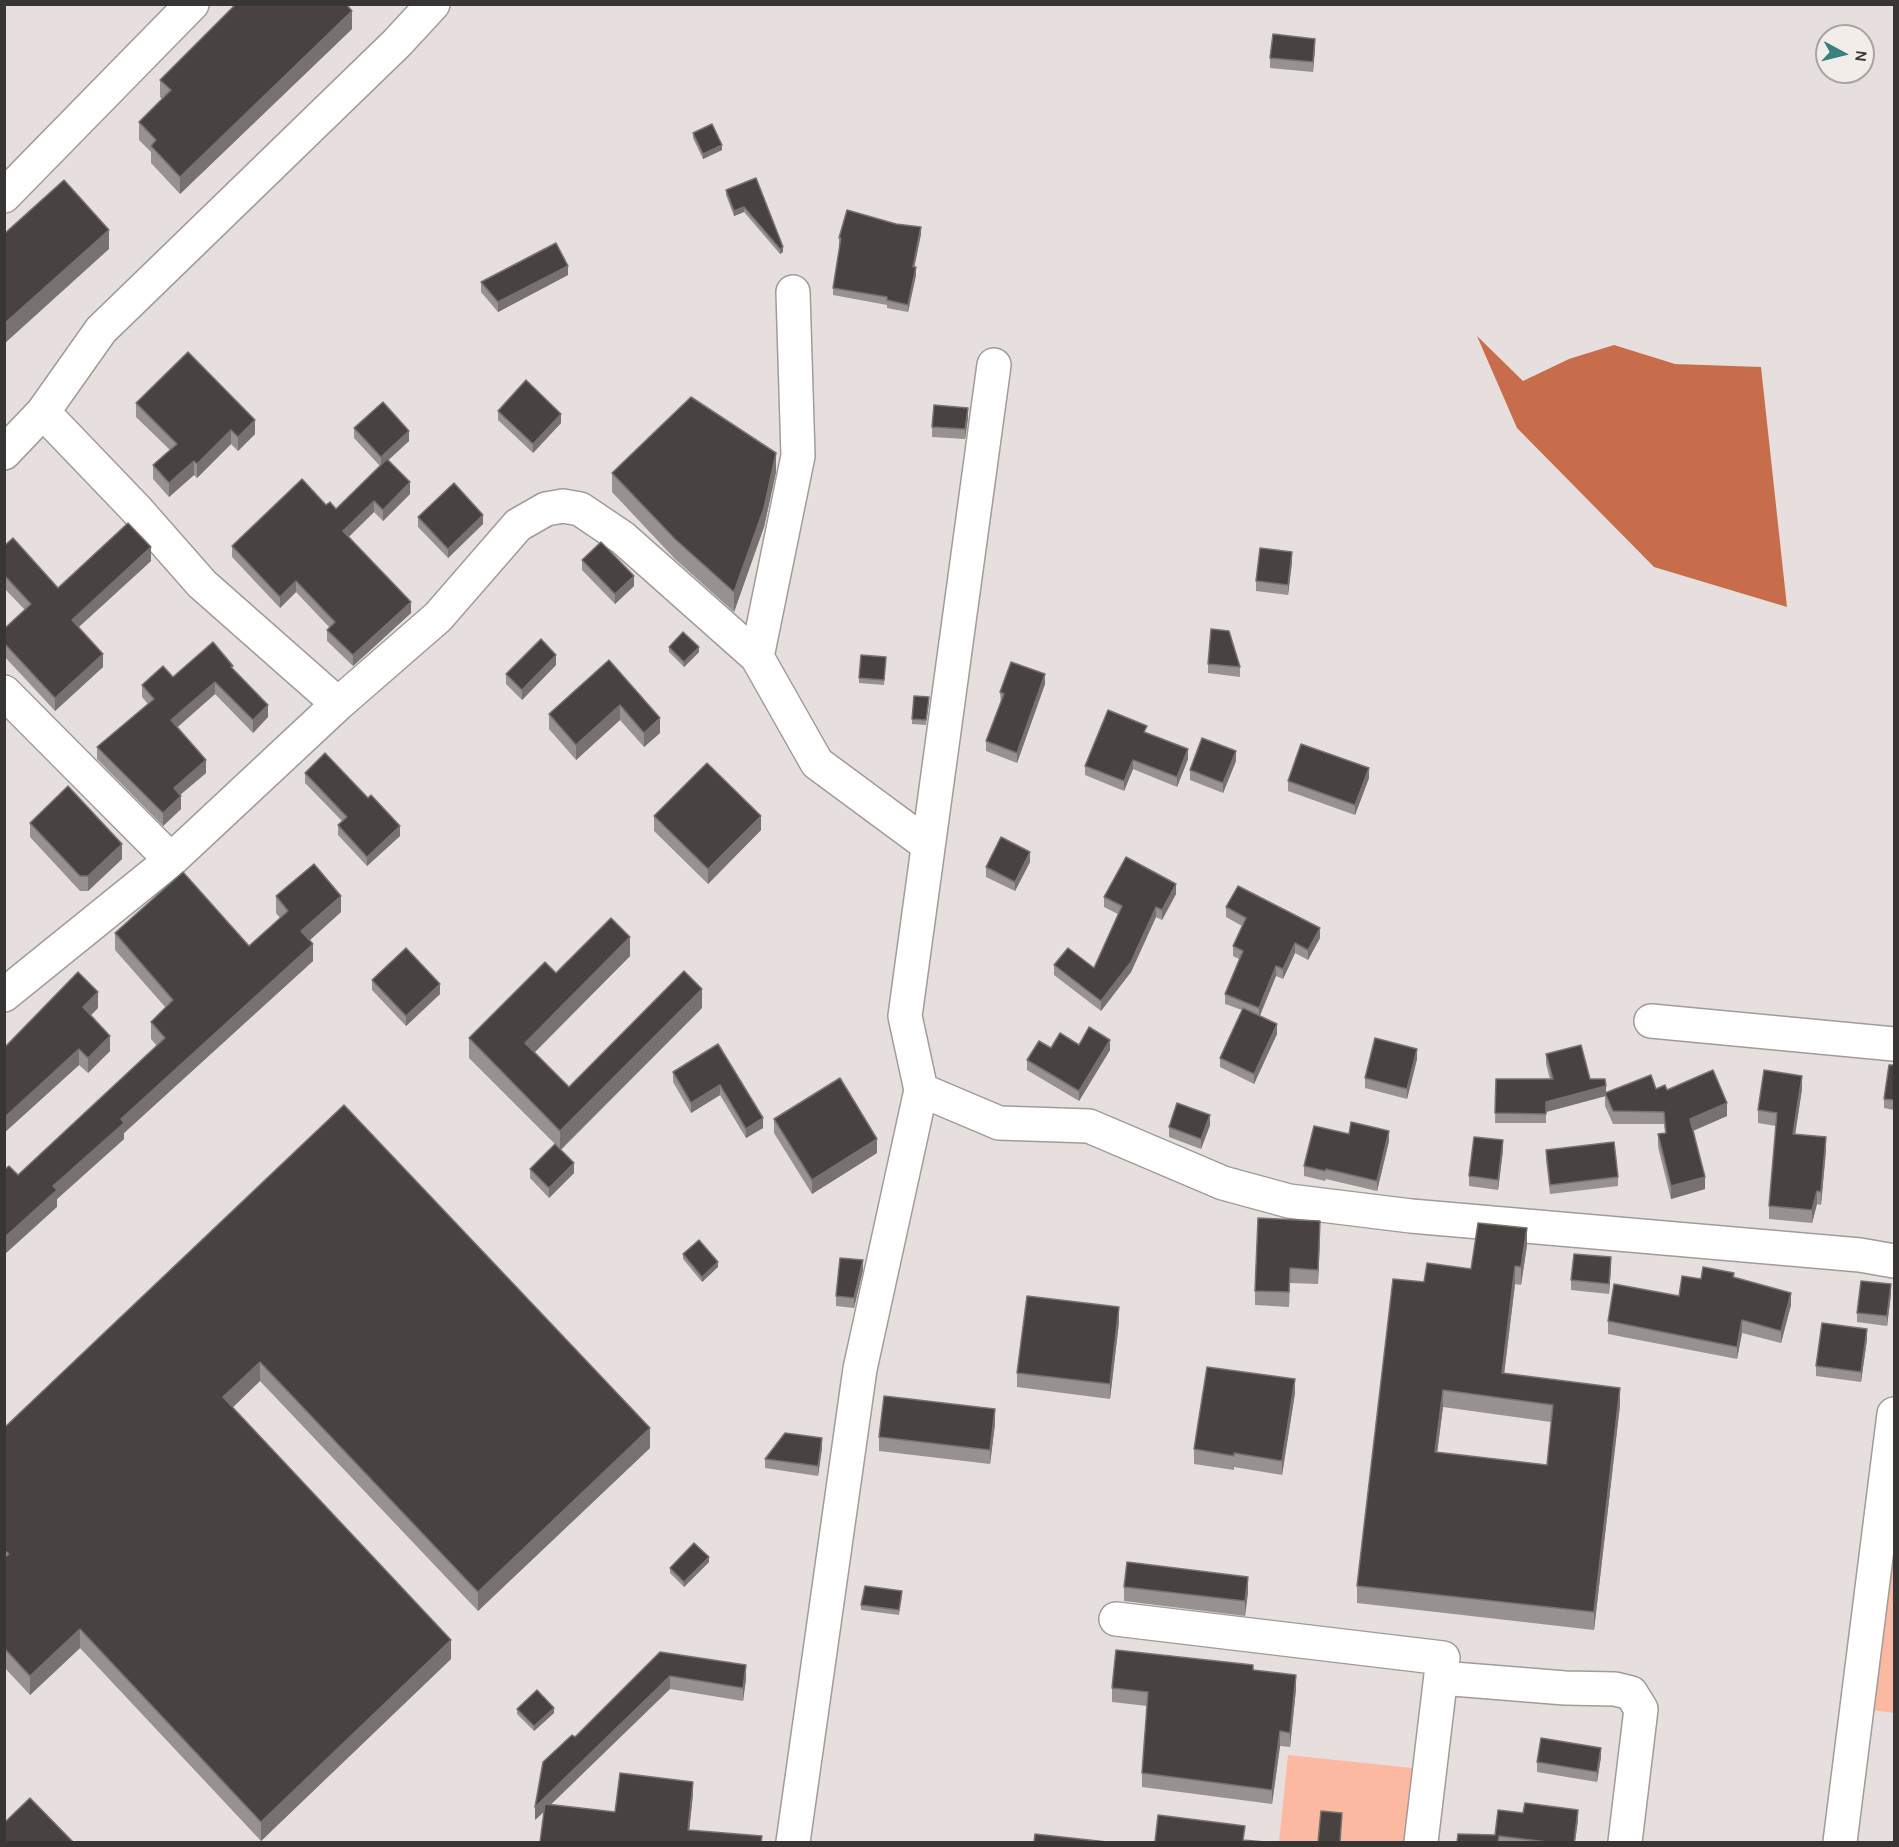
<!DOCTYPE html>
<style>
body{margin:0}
#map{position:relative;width:1899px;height:1847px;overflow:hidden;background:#e6dfdd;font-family:Karla,sans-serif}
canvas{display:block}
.frame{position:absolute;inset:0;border:6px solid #383635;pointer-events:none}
.north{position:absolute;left:1815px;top:24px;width:60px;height:60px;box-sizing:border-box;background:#f3edea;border:2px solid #a8a4a2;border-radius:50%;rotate:97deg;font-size:16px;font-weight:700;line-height:24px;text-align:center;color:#383635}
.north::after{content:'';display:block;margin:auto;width:21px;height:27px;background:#39817d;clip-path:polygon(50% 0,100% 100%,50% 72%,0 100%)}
</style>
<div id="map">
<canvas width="1899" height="1847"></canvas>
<div class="frame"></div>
<div class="north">N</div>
</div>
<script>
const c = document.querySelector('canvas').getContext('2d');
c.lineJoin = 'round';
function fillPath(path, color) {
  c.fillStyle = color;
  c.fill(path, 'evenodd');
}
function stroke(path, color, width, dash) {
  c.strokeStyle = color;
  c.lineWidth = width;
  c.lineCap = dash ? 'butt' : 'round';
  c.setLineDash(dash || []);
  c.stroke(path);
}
const green = new Path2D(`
 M1894,1421v292l-38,-5z
 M1288,1755l143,15 -8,72h-144z`);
const water = new Path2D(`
 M1477,336l46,45 46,-22 45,-14 61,19 86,3 26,240 -133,-40 -137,-139z`);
const minor = new Path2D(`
 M4,196l188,-192
 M43,412l93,97 66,75 136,120
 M4,453l39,-41 58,-82 296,-287 36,-39
 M757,657l41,-201 -5,-164
 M4,692l167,168
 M4,995l167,-135 167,-156 100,-87 80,-92 28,-16 17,-3 17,3 43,29 134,119 60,106 111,82
 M1651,1021l243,23
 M921,1090l78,33 90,3 134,57 66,18 122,15 449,39 34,6
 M1116,1619l327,39 -22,184
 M1441,1678l124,10 50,1 16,4 10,16 -16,133
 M793,1842l67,-473 61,-279 -16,-74 89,-651
 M1840,1842l54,-428`);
const wall = new Path2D(`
 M352,29l-172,165 -29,-31v-11l-12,-12v-18l23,-23 -2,-2v-17z
 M1315,48l-2,24 -43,-4v-10z
 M693,133l29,17 -19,9 -10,-21z
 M756,178l27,74 -3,2 -36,-42 -10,4 -8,-21v-5z
 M921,234l-7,33 2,8 -8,37 -21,-4v-3l-54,-10v-7l7,-42 -1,-1v-7z
 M568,275l-70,37 -17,-20v-10z
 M136,403l119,31 -17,17 -7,-7 -34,34 -3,-3 -25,22 -16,-18v-14l17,-15 -34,-33z
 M498,411l63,12 -28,30 -35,-33z
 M968,418l-3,21 -33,-2v-10z
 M354,428l55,13 -21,19 22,34 -27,27 -9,-9 -25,25 62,76 -58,53 -26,-25v-11l3,-2 -34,-36 -16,16 -48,-51v-11l94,-41 10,4 44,-43 -26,-28z
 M776,472l-12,55 -30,85 -59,-53 -63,-67v-19z
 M418,517l65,7 -35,34 -30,-31z
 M4,546l54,42 93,-27 -72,66 24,40 -48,44 -51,-55v-27l21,-19 -21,-22z
 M582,560l52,26 -19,18 -33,-34z
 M1292,562l-4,33 -32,-4v-10z
 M669,647l30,5 -15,15 -15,-15z
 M886,657l-2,28 -25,-2v-5z
 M609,660l51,73 -16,14 -24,-27 -44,40 -27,-31v-15z
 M1208,664l32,3v10l-32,-4z
 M556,665l-34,35 -16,-16v-10z
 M233,669l35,48 -15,16 -38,-39 -38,33 29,46 -26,22 1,14 -18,17 -66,-67v-12l51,-43 -6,-7v-12l31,-8z
 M1045,684l-28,79 -31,-12v-10l15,-38 -1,-11z
 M929,702l-3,23 -14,-1v-5z
 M1147,733l41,26 -11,28 -44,-18 -9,22 -39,-16v-9z
 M1236,761l-13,32 -33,-13v-10z
 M305,773l63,25 32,38 -33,30 -29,-31v-10l4,-4 -37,-38z
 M1369,778l-14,37 -67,-24v-10z
 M654,816l107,14 -53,54 -54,-53z
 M30,823l92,36 -34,32h-8l-50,-54z
 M1030,862l-15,29 -29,-14v-10z
 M1176,894l-14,26 -6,-3 -25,55 -30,39 -47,-36v-10l40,3 24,-54 -14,-7v-10z
 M276,896l65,16 -31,28 3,21 -189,172v6l-67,60v8l-39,-32 139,-129 -6,-7v-17l15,-14 -51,-58v-17l134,13 31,-28 -4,-5z
 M1226,907l94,31 -12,22 -13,-7 -12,26 -7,-3 -16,40 17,18 -23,50 -34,-17v-9l22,-48 -17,-6v-10l14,-35 -6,-3v-10l9,-20 -16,-9z
 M630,956l-95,96 34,35 133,-79 -141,142 13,23 -25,25 -19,-20v-9l25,-25 -86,-86v-20l87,-65z
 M372,980l68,14 -34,32 -34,-36z
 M98,1008l-7,7 19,36 -22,22 -9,-8 -75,68v-85z
 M718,1044l45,84 -17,10 -26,-43 -29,18 -18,-31v-10z
 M1079,1045l31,5 -31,51 -52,-31v-10l24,-12z
 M1546,1054l44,25 16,14 50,-4 11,1 60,26 -34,15 12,58 -34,10 -13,-52v-13l7,-1 -1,-9h-51l-8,-18v-10l-59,16v11h-51l1,-44h54l-4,-15z
 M1417,1059l-10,40 -42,-11v-10z
 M1894,1065v45l-10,-2v-9z
 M1802,1089l-7,46 31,15 -5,55 -4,-1 -5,19 -43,-4v-13l7,-80 -18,-3v-13z
 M344,1105l306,343 -172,163 -218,-230 -28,26 219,252 -190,182 -181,-193 -50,47 -26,-28v-239z
 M774,1119l103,34 -65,41 -38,-61z
 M1210,1125l-9,24 -32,-12v-10z
 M1349,1134l40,7 -12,50 -51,-12 -1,2 -21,-5v-10z
 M1503,1150l-5,40 -29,-4v-10z
 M1546,1150l72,27v9l-68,8 -4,-34z
 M1320,1235l-2,49 -28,-1 -1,24 -34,-2v-14z
 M1527,1245l-6,40 -6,-1 -11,90 116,31 -26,225 -237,-27v-17l67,-304 47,-13zM1443,1407l108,15 -4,43 -110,-13z
 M683,1254l35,13 -16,15 -19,-23z
 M1611,1267l-2,27 -38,-4v-10z
 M863,1270l-9,38 -18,-2v-10z
 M1734,1277l57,28 -10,38 -39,-10 -5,26 -129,-25v-13l71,-25 22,-17z
 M1891,1294l-4,32 -30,-4v-9z
 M1119,1322l-9,77 -93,-12v-14z
 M1867,1339l-6,43 -45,-6v-10z
 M1295,1393l-13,82 -48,-8v3l-40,-6v-15z
 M995,1424l-5,40 -111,-13v-14z
 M822,1448l-4,28 -53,-8v-9z
 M709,1562l-25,25 -14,-14v-5z
 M1124,1587l124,5 -3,24 -121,-15z
 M902,1596l-3,19 -38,-5v-5z
 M660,1652l86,27 -3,22 -73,-12 -119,115 64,8 78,-18 -4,37 73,11 -218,-30 -9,8 40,-83z
 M1253,1670l43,19 -6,58 -10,-1 -8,58 -130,-17v-14l5,-67 -35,-4v-14z
 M517,1709l37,4 -20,18 -17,-17z
 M1601,1757l-4,25 -60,-10v-10z
 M1578,1820l-3,22h-118l38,-7z`);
const shadedWall = new Path2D(`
 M352,11v18l-172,165v-17z
 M1315,39v9l-2,24v-10z
 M722,145v5l-19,9v-5z
 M744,207v5l-10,4v-5z
 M921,227v7l-8,40v-7z
 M109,230v19l-105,95v-20z
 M783,247v5l-3,2v-5z
 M568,266v9l-70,37v-10z
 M916,267v8l-8,37v-7z
 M968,408v10l-3,21v-10z
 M561,414v9l-28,30v-9z
 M255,420v14l-17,17v-14z
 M231,430v14l-34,34v-14z
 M409,431v10l-28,26v-10z
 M776,453v19l-12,55 -30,85v-20z
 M194,461v14l-25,22v-14z
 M410,482v12l-27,27v-11z
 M374,501v11l-31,30v-11z
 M483,515v9l-35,34v-9z
 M151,547v14l-79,72v-13z
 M1292,552v10l-4,33v-10z
 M634,576v10l-19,18v-10z
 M296,581v11l-16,16v-11z
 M411,602v11l-58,53v-11z
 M699,647v5l-15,15v-5z
 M103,654v13l-48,44v-13z
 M556,655v10l-34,35v-10z
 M1045,674v10l-28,79v-10z
 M215,682v12l-44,39v-13z
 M268,705v12l-15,16v-13z
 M620,705v15l-44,40v-15z
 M660,718v15l-16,14v-14z
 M1188,749v10l-11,28v-10z
 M1236,751v10l-13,32v-10z
 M206,760v13l-32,27v-12z
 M1133,760v9l-9,22v-10z
 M1369,768v10l-14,37v-10z
 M181,796v13l-18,17v-13z
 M761,816v14l-53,54v-15z
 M400,826v10l-33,30v-9z
 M122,844v15l-34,32v-15z
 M1030,852v10l-15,29v-9z
 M1176,884v10l-14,26v-10z
 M341,896v16l-40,36v-17z
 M1156,907v10l-25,55 -30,39v-10z
 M1320,928v10l-12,22v-10z
 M630,937v19l-105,106v-19z
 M1295,943v10l-12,26v-10z
 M313,944v17l-189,172v6l-67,60v8l-53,48v-17l49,-52 68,-67z
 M1276,966v10l-17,41v-9z
 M440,984v10l-34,32v-10z
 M702,989v19l-142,142v-19z
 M98,992v16l-15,15v-16z
 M1277,1024v10l-23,50v-10z
 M110,1036v15l-22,22v-15z
 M1110,1040v10l-31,51v-10z
 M79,1049v16l-75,68v-15z
 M1417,1049v10l-10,40v-10z
 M1802,1076v13l-9,59v-14z
 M720,1085v10l-29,18v-10z
 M1606,1086v10l-60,16v-10z
 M1727,1103v13l-37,16v-13z
 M1210,1115v10l-9,24v-10z
 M763,1118v10l-17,10v-9z
 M1389,1131v10l-12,50v-10z
 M1826,1137v13l-5,55v-13z
 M877,1139v14l-65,41v-14z
 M1503,1140v10l-5,40v-10z
 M574,1163v10l-25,25v-10z
 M1705,1177v12l-34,10v-13z
 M1817,1191v13l-5,19v-13z
 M1320,1221v14l-2,49v-14z
 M1527,1228v17l-6,40v-18z
 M1611,1257v10l-2,27v-10z
 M863,1260v10l-9,38v-10z
 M718,1262v5l-16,15v-5z
 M1515,1266v18l-13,107v-18z
 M1891,1284v10l-4,32v-10z
 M1791,1293v12l-10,38v-12z
 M1119,1307v15l-9,77v-15z
 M1742,1320v13l-5,26v-12z
 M1867,1329v10l-6,43v-10z
 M260,1362v19l-37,36v-20z
 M1295,1379v14l-13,82v-14z
 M1620,1388v17l-26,225v-18z
 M1443,1390v17l-8,62v-17z
 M995,1409v15l-5,40v-14z
 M650,1428v20l-172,163v-19z
 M822,1438v10l-4,28v-10z
 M709,1557v5l-25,25v-5z
 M1248,1577v15l-3,24v-15z
 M80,1629v19l-50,47v-19z
 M451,1640v19l-190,182v-19z
 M746,1665v14l-3,22v-13z
 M1296,1675v14l-6,58v-14z
 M670,1676v13l-135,131v-13z
 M554,1708v5l-20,18v-5z
 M1280,1731v15l-8,58v-14z
 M1601,1748v9l-4,25v-10z
 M693,1782v12l-5,48v-12z
 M1578,1810v10l-3,22h-1z`);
const building = new Path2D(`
 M236,4h110l6,7 -172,166 -29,-31 5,-6 -17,-18 32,-32 -11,-10z
 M1273,34l42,5 -2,23 -43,-4z
 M712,124l10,21 -19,9 -10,-21z
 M756,178l27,69 -3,2 -36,-42 -10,4 -8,-21z
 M64,180l45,50 -105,94v-90z
 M847,210l49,14 25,3 -8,40h3l-8,38 -21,-5v-3l-54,-9 8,-50h-2z
 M556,243l12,23 -70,36 -17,-20z
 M188,352l67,68 -17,17 -7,-7 -34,34 -3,-3 -25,22 -16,-18 24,-21 -41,-41z
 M526,380l35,34 -28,30 -35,-33z
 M691,397l85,56 -12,55 -30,84 -59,-53 -63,-66z
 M383,402l26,29 -28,26 -27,-29z
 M934,405l34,3 -3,21 -33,-2z
 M387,459l23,23 -27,28 -9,-9 -31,30 68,71 -58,53 -26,-25 8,-8 -39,-41 -16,16 -48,-51 70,-67 24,26 4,-3 6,7z
 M454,483l29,32 -35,34 -30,-32z
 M128,523l23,24 -79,73 31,34 -48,44 -51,-55v-14l27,-25 -27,-29v-29l9,-8 45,50z
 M601,542l33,34 -19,18 -33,-34z
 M1260,548l32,4 -4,33 -32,-4z
 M1211,629l18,2 11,36 -32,-3z
 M683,632l16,15 -15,15 -15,-15z
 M541,639l15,16 -34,35 -16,-16z
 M213,642l20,24 -2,1 37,38 -15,15 -38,-38 -44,38 35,40 -32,28 7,8 -18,17 -66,-66 57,-48 -12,-14 21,-19 10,11z
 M861,655l25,2 -2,23 -25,-2z
 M609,660l51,58 -16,15 -24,-28 -44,40 -27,-31z
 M1011,662l34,12 -28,79 -31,-12 18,-47 -4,-2z
 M914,696l15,1 -3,23 -14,-1z
 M1108,710l39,16 -3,6 44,17 -11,28 -44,-17 -9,21 -39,-15z
 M1202,738l34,13 -13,32 -33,-13z
 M1301,744l68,24 -14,37 -67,-24z
 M325,753l43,45 3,-3 29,31 -33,31 -29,-32 9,-8 -42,-44z
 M707,763l54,53 -53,53 -54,-53z
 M68,786l54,58 -34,32h-8l-50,-53z
 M1001,837l29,15 -15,30 -29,-15z
 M1126,857l50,27 -14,26 -6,-3 -25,55 -30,39 -47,-36 14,-17 26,20 28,-62 -18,-9z
 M314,864l27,32 -40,35 12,13 -192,175 3,4 -71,63 4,4 -53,48v-68l5,-4 9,9 147,-137 -14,-16 22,-22 -58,-67 68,-61 66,74 39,-35 -12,-15z
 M1238,886l82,42 -12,22 -13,-7 -12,26 -7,-3 -17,42 -34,-14 18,-43 -10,-5 13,-28 -20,-11z
 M611,918l19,19 -105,106 44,44 115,-116 18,18 -142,142 -91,-93 76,-76 11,11z
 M406,948l34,36 -34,32 -34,-36z
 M78,972l20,20 -15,15 27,29 -22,22 -9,-9 -75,69v-70z
 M1243,1008l34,16 -23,50 -34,-16z
 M1089,1027l21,13 -31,51 -52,-31 12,-19 12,7 9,-15 19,12z
 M1375,1038l42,11 -10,40 -42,-11z
 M718,1044l45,74 -17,11 -26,-44 -29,18 -18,-31z
 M1581,1045l9,34h15l1,7 -60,16v12l-51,-1 1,-34h57l-7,-25z
 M1889,1065h5v35l-10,-1z
 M1713,1070l14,33 -37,16 15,58 -34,9 -13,-52 8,-1 -2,-21 -51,-1 -8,-18 46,-18 5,14 9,-4 2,5z
 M1764,1070l38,6 -9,58 33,3 -5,55 -4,-1 -5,19 -43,-4 8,-93 -19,-3z
 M840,1078l37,61 -65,41 -38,-61z
 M1177,1103l33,12 -9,24 -32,-12z
 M344,1105l306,323 -172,164 -218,-230 -37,35 228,243 -190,182 -181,-193 -50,47 -26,-28v-90l5,-4 -5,-4v-122z
 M1351,1122l38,9 -12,50 -51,-12 -1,2 -21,-5 10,-40 35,8z
 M1474,1137l29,3 -5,40 -29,-4z
 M1614,1142l4,35 -68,8 -4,-35z
 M555,1144l19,19 -25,25 -19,-19z
 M1258,1218l62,3 -2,49 -28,-2 -1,24 -34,-1z
 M1478,1223l49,5 -6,39 -6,-1 -13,107 118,15 -26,224 -237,-26 36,-307 31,3 3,-19 44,6zM1443,1390l110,15 -6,60 -112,-13z
 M699,1240l19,22 -16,15 -19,-23z
 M1574,1254l37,3 -2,27 -38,-4z
 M840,1258l23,2 -9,38 -18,-2z
 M1703,1267l31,6 -1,4 58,16 -10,38 -39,-11 -5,27 -129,-26 6,-37 65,12 3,-20 19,3z
 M1861,1281l30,3 -4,32 -30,-3z
 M1027,1296l92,11 -9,77 -93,-11z
 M1822,1323l45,6 -6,43 -45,-6z
 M1207,1367l88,12 -13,82 -48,-8v3l-40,-7z
 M884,1396l111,13 -5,41 -111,-13z
 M785,1433l37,5 -4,28 -53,-7z
 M694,1543l15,14 -25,25 -14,-14z
 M1127,1562l121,15 -3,24 -121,-14z
 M865,1586l37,5 -3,19 -38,-5z
 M1116,1650l137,15v5l43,5 -6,58 -10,-2 -8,59 -130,-17 6,-81 -36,-4z
 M660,1652l86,13 -3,23 -73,-12 -135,131 8,-45 29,-27 3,2z
 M537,1690l17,18 -20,18 -17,-17z
 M1541,1738l60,10 -4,24 -60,-10z
 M620,1773l73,9 -5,48 74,6 -1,6h-221l5,-38 70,8z
 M30,1798l43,44h-69v-19z
 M1525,1803l53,7 -4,32h-27l-48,-6 -1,6h-41l1,-8 37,1 3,-25 25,3z
 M1321,1811l21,2 -2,29h-22z
 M1158,1815l87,11 -2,14 22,2h-110z
 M1035,1834l72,8h-73z`);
fillPath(green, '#fcb9a1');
fillPath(water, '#c86d4c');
stroke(minor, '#a19b99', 36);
stroke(minor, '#fff', 33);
fillPath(wall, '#97918f');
fillPath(shadedWall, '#777270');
fillPath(building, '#484341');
stroke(building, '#777270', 1.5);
</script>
